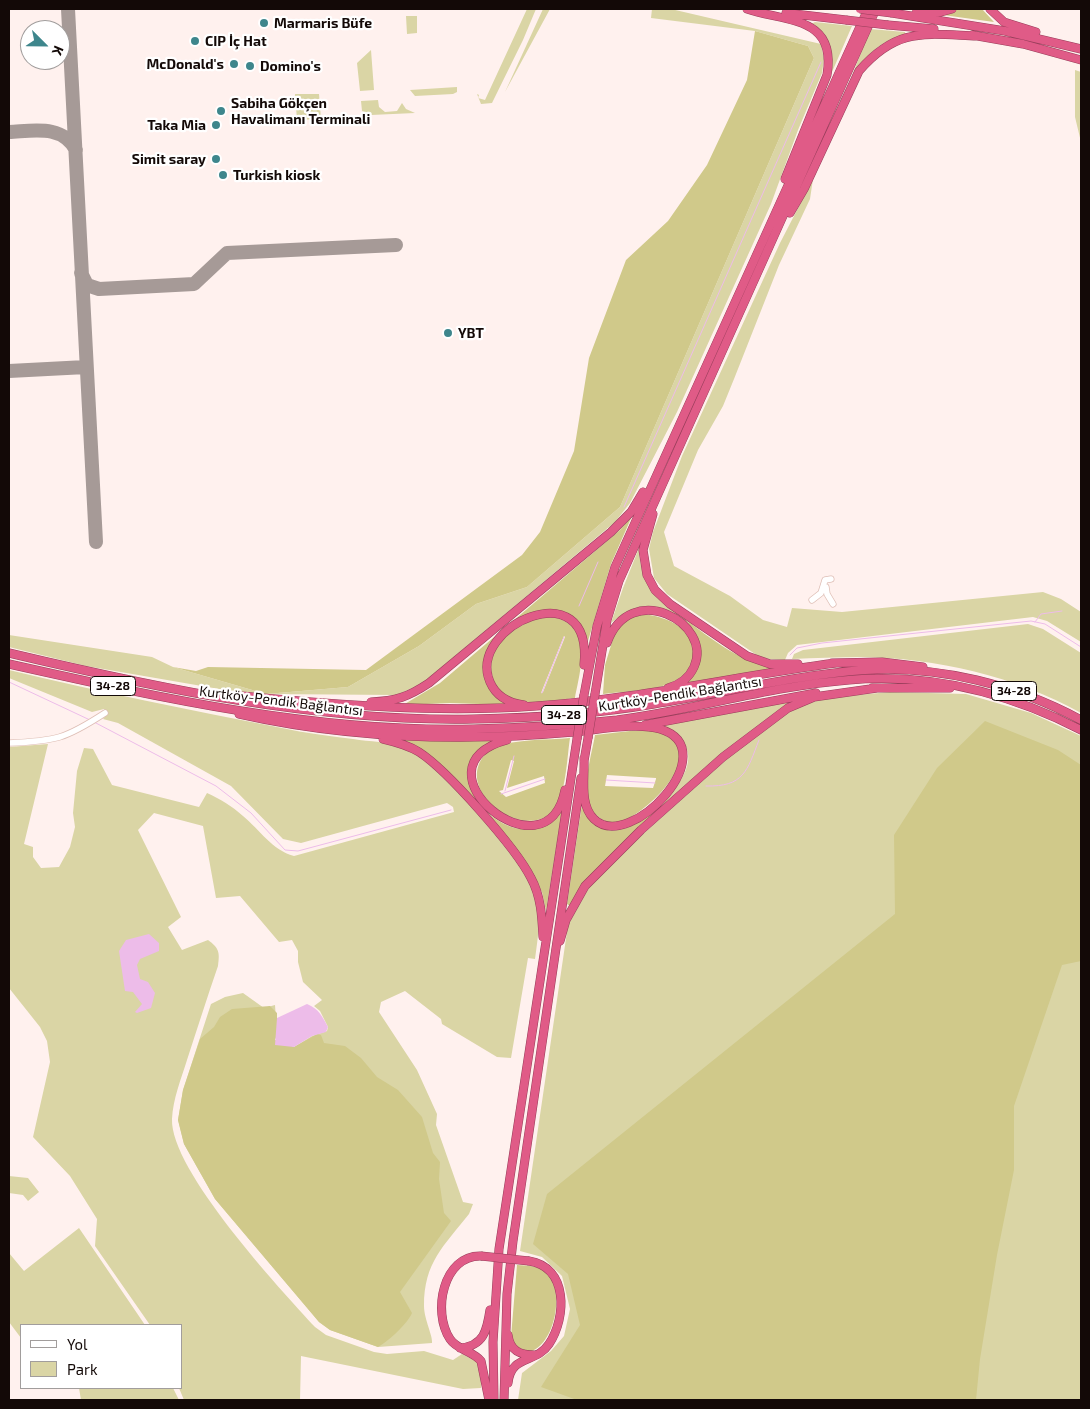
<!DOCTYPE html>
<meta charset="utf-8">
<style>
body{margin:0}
#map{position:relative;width:1090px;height:1409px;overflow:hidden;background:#fff1ee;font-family:"Exo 2",sans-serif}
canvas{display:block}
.frame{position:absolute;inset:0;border:10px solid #130907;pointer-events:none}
.legend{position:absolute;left:20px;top:1324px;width:162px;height:65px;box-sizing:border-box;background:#fff;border:1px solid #a19d9c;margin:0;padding:6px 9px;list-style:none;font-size:15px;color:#130907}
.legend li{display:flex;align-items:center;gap:10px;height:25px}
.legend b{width:25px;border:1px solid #a19d9c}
.north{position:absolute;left:20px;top:20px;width:50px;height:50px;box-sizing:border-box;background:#fff;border:1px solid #a19d9c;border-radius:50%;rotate:113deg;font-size:14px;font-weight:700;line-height:20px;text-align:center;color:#130907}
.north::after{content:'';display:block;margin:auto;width:18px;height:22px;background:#3e868c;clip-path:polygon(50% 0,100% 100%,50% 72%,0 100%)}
</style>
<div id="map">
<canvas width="1090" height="1409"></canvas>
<div class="frame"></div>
<ul class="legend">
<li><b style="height:6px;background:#fff"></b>Yol</li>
<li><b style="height:14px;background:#dad5a5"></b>Park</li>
</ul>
<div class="north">K</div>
</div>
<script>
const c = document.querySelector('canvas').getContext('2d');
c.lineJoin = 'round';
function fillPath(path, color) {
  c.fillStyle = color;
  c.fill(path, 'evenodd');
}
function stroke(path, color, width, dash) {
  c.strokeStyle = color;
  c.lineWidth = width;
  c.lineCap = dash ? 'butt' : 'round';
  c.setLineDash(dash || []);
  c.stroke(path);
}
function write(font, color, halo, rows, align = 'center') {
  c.font = font + ' "Exo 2",sans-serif';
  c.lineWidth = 4.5;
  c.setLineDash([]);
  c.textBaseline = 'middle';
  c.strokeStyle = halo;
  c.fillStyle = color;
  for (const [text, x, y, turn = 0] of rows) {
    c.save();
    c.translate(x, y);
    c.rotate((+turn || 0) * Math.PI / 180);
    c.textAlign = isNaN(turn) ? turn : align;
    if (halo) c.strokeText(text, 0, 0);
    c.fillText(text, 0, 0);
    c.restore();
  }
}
const green = new Path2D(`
 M527,9h9l-13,31 -31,63 -11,1 -4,-10 2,1 -1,3 7,2z
 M543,9h7l-45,83z
 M652,9h19l150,35 3,15 -2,14 -24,57 -27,74 -94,208 -47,91 -15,19 -192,161 -26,12 -131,-1 -41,-4 -139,-24 -77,-19v-12l143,22 21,10 93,27 82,-7 71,-41 57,-42 51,-17 93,-80 194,-449 -6,-12 -53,-15 -104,-13z
 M406,16h11v17l-10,1z
 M815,22l37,4 -23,53c5,-28 2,-36 -18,-55z
 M870,29l35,3v3c-26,6 -38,20 -53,41z
 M371,50l3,40 -14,1 -3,-28z
 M1075,70l6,2v70l-6,-25z
 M457,87v5l-4,2 -38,2 -5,-6z
 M295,94h24l2,25 -24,1z
 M378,100l1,7 6,5 12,-1 5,-8 4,6 9,4 -44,2 -9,-4 -1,-10z
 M813,179l-3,20 -31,66 -45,114 -11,27 -25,44 -34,82 10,34 56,30 33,24 24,7 5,-19 50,4 201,-20 18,7 20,13v30l-34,-21 -14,-4 -236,28 -9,8 -3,7 -16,-1 -11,-3 -91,-62 -13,-16 -5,-29 4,-17 29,-76 98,-213z
 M639,548c1,39 21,52 50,74l-2,2c-29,-20 -47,-24 -76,-1l12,-35z
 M1028,624l15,5 38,24v60c-66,-37 -145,-55 -220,-56 -23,0 -46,1 -69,2l2,-5 9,-4z
 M9,670c90,22 181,40 273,58 23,5 47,8 71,11 17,3 35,2 52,9 31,13 118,112 130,144 7,22 3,45 0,67l-7,-1 -17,100 -14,-1 -55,-33 -1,-5 -36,-28 -24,11 -2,10 38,58 20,44 -1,11 27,77 10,2 -4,10c-25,32 -45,48 -45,92 0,13 9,30 8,37l-54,4 -48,-17 -11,-8 -104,-123 -31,-55 -6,-24 5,-30 28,-86 14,-7 18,-4 21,15 11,-3 2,29 -2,6 19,7 18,-11 15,-5 1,-4 -8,-16 -6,-5 8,-6 -19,-18 -5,-20v-11l-6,-11 -13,2 -39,-46 -24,2 -13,-72 -49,-13 -16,17 43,87 -13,10 14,23 26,-10c11,8 12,12 10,26 -11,32 -21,63 -31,94 -6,19 -14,39 -15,59 -2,51 108,170 143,208l11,8 48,17 13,2 37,-3 29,9 9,-6 14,7 5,8v19l-18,1 -162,-33 -1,44h-116l-5,-12h2v-63h-31l-55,-79 2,-27 -27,-43 -37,-39 17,-75 -3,-21 -7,-14 -31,-39v-241l39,-3 -24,100 9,3v10l8,11 18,-1 11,-20 5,-20 -2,-14 4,-42 7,-23 9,1 19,36 87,22 8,-14c13,6 25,13 36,23 17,14 29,34 51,40l160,-44 -1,-5 -6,-4 -146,40 -18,-4 -52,-53 -113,-63 -15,-4 4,-5 -3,-5 -12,3 -83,-34z
 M890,692l76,2 65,19 50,23v664h-563l4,-27 29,-22 13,-15 6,-27 -8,-33 -20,-19 -22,-6 48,-326 23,-41 31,-31 107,-96 49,-39 18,-10 28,-10z
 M800,700l-137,107 -1,-2c25,-29 44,-57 0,-80z
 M9,1176l19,2 11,14 -11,9 -5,-6 -14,-2z
 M79,1228l66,97h-124v13l-12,-16v-69l15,18z
 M79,1388h94l6,12h-98z`);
const forest = new Path2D(`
 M956,9h26l12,13 -51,-7z
 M755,31l53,15 6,12 -194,449 -93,80 -51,17 -57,42 -71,41 -82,7 -93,-27 23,4 12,-4 158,3 156,-115 18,-23 34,-81 15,-93 37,-98 42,-39 39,-56 40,-85z
 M632,516l-21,48 -23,77c-8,-20 -26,-38 -50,-29 -8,3 -17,12 -25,18 -7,6 -17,11 -24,18 -3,3 -4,10 -5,14 -3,20 8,34 24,43l-58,-2 -47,2 37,-22 180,-153z
 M636,614c25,0 61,12 57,43 -2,9 -7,18 -15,22 -20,13 -52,12 -75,15l2,-29 11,-36z
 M546,616c48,5 36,48 29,82 -18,2 -44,8 -61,2 -10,-4 -18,-12 -21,-22 -10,-33 25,-55 53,-62zM564,636l1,1 -22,55 -2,1z
 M689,622c26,20 53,40 87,47l-93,17c21,-21 25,-40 4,-62z
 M985,721l73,29 23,15v196l-19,4 -48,141v64l-17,85 -17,104 -4,41h-399l-36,-13 39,-62 -12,-51 -35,-30 14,-50 348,-280 -1,-79 43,-67z
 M630,731c9,0 19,-1 27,0 5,1 9,5 14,8 33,21 -32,83 -57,84 -11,0 -22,-10 -26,-20 -6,-17 4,-50 7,-68zM607,775l49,3v1l-3,9 -48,-2z
 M570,738c-3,19 -4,59 -17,73 -28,30 -93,-15 -72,-51 3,-5 8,-11 13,-13 23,-8 52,-7 76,-9zM511,760l3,1 -7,27 37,-12 1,7 -39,14 -7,-6 4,-1z
 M400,739l93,2c-70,31 25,129 69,70l-16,100 -4,-19 -10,-18 -110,-124z
 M582,804c20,45 52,24 79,1l2,2 -93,99 -3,-2z
 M270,1006l7,7v21l-2,6 19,7 23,-13 4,1 3,8 21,3 16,12 16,19 21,13 24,27 11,36 7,9 -1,17 5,34 7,8 -51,71 12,21c-4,10 -23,28 -34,34l-48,-17 -11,-8 -104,-123 -31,-55 -6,-24 5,-30 17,-51 14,-12 6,-10 12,-8z
 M517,1265c11,1 19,0 29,7 20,17 9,74 -17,80l-12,-5 -6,-10z`);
const water = new Path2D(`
 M149,934l10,9v8l-19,8 -3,6 3,14 8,3 7,11 -4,15 -14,5 -2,-1 7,-8 -9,-12 -8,-1 -6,-40 7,-11z
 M307,1004c12,5 15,12 21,23l-2,5 -14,4 -18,11 -19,-2 2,-27z`);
const stream = new Path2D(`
 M624,507l197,-445
 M579,606l19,-44
 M1035,622l6,-8 21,-3
 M790,655l7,-7 25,-5 209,-22 14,3 36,23
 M9,682l81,38
 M542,693l22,-56
 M94,722l122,64 35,27 34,37 13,1 153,-41
 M606,780l49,3
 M706,786c38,1 41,-15 53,-46
 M505,791l9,-35
 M501,794l44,-15`);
const taxiway = new Path2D(`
 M68,9l28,533
 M9,132c24,-1 53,-8 67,18
 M81,273l6,12 12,4 95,-5 33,-31 169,-8
 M9,371l77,-4`);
const minor = new Path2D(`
 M826,587l1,7 6,10
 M812,600l9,-7 4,-13 6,-1
 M9,743c47,-2 56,-4 96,-30`);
const highway = new Path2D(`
 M747,9c39,13 90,7 80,66l-42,104
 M990,9l14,13 32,10
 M786,13l60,7
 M892,13l113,18 76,18
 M916,13l25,-1 11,-3
 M888,25l46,4
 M972,35l51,9 58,16
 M790,213l14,-24 55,-118c38,-44 65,-37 118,-35
 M653,514l-10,36 4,25 8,15 15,14 77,52 23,8h28
 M607,643c23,-65 107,-20 87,24 -5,11 -15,18 -26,21
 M9,653c152,36 308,69 465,66 60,-1 121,-5 180,-15 70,-11 140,-29 211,-34 74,-5 151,15 216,50
 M832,663l50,-1 41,5
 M9,664c152,34 309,69 465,65 47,-1 96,-4 143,-9 77,-10 154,-34 232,-40 81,-7 160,13 232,50
 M872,688h78
 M595,694l12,-74 12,-39 257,-572
 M584,695l13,-69 18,-59 253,-558
 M242,696c97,9 196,17 294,10 102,-7 200,-30 300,-43
 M371,702c25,-1 37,-5 58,-19l182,-151 20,-20 12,-20
 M524,705c-15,-2 -28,-9 -34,-23 -24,-56 104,-113 94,-17
 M239,714c111,25 221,28 335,18 24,-2 63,-10 86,-3 67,20 -30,125 -66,90 -15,-14 -9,-42 -10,-61
 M645,725l171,-32
 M383,739c13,3 25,6 36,13 28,18 97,96 112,126 10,18 11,39 12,59
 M507,740c-100,27 40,143 58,50
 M584,761l4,-23
 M560,941l6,-21 19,-34 56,-56 82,-73 65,-49 26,-11 63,-9
 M481,1256c-38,-1 -49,56 -31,83 7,11 23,12 31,22l8,39
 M508,1335c2,16 12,20 27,20
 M460,1348c24,-2 27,-18 30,-38
 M508,1383c3,-29 28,-19 41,-39 18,-27 19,-77 -20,-83
 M494,1400l-1,-58 6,-93 78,-510
 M504,1400l3,-106 6,-53 68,-463`);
const highwayBridge = new Path2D(`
 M860,9l32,4
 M846,20l42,5
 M588,738l7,-44
 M577,739l7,-44
 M481,1256l48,5`);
const markers = [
 [264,23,5,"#3e868c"],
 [195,41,5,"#3e868c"],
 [234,64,5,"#3e868c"],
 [250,66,5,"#3e868c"],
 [221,111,5,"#3e868c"],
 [216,125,5,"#3e868c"],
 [216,159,5,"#3e868c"],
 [223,175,5,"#3e868c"],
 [448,333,5,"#3e868c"]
];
const shields = [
 [113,686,45],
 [1014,691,45],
 [564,715,45]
];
const shieldNames = [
 ["34-28",113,686],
 ["34-28",1014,691],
 ["34-28",564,715]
];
const poiNames = [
 ["Marmaris Büfe",274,23],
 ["CIP İç Hat",205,41],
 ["McDonald's",224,64,"right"],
 ["Domino's",260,66],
 ["Sabiha Gökçen",231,103],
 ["Havalimanı Terminali",231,119],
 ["Taka Mia",206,125,"right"],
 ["Simit saray",206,159,"right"],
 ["Turkish kiosk",233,175],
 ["YBT",458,333]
];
const streetNames = [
 ["Kurtköy-Pendik Bağlantısı",680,694,-9],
 ["Kurtköy-Pendik Bağlantısı",281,701,7]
];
fillPath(green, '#dad5a5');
fillPath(forest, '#d0c98a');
fillPath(water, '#edbce9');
stroke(stream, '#edbce9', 1);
stroke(taxiway, '#a69a97', 14);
stroke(minor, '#debeb5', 7);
stroke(highway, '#983e5a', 9);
stroke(minor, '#fff', 5.5);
stroke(highway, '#e05b87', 8);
stroke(highwayBridge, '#983e5a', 9, []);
stroke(highwayBridge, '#e05b87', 8);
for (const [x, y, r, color] of markers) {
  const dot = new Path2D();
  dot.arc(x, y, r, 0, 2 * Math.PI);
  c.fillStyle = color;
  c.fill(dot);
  stroke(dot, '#fff', 2);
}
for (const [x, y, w] of shields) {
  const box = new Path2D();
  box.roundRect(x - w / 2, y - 9.5, w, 19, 4);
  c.fillStyle = '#fff';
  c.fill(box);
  stroke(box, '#130907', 1);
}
write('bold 12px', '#130907', null, shieldNames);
write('bold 14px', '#130907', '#fff', poiNames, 'left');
write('14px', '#130907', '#fff', streetNames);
</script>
